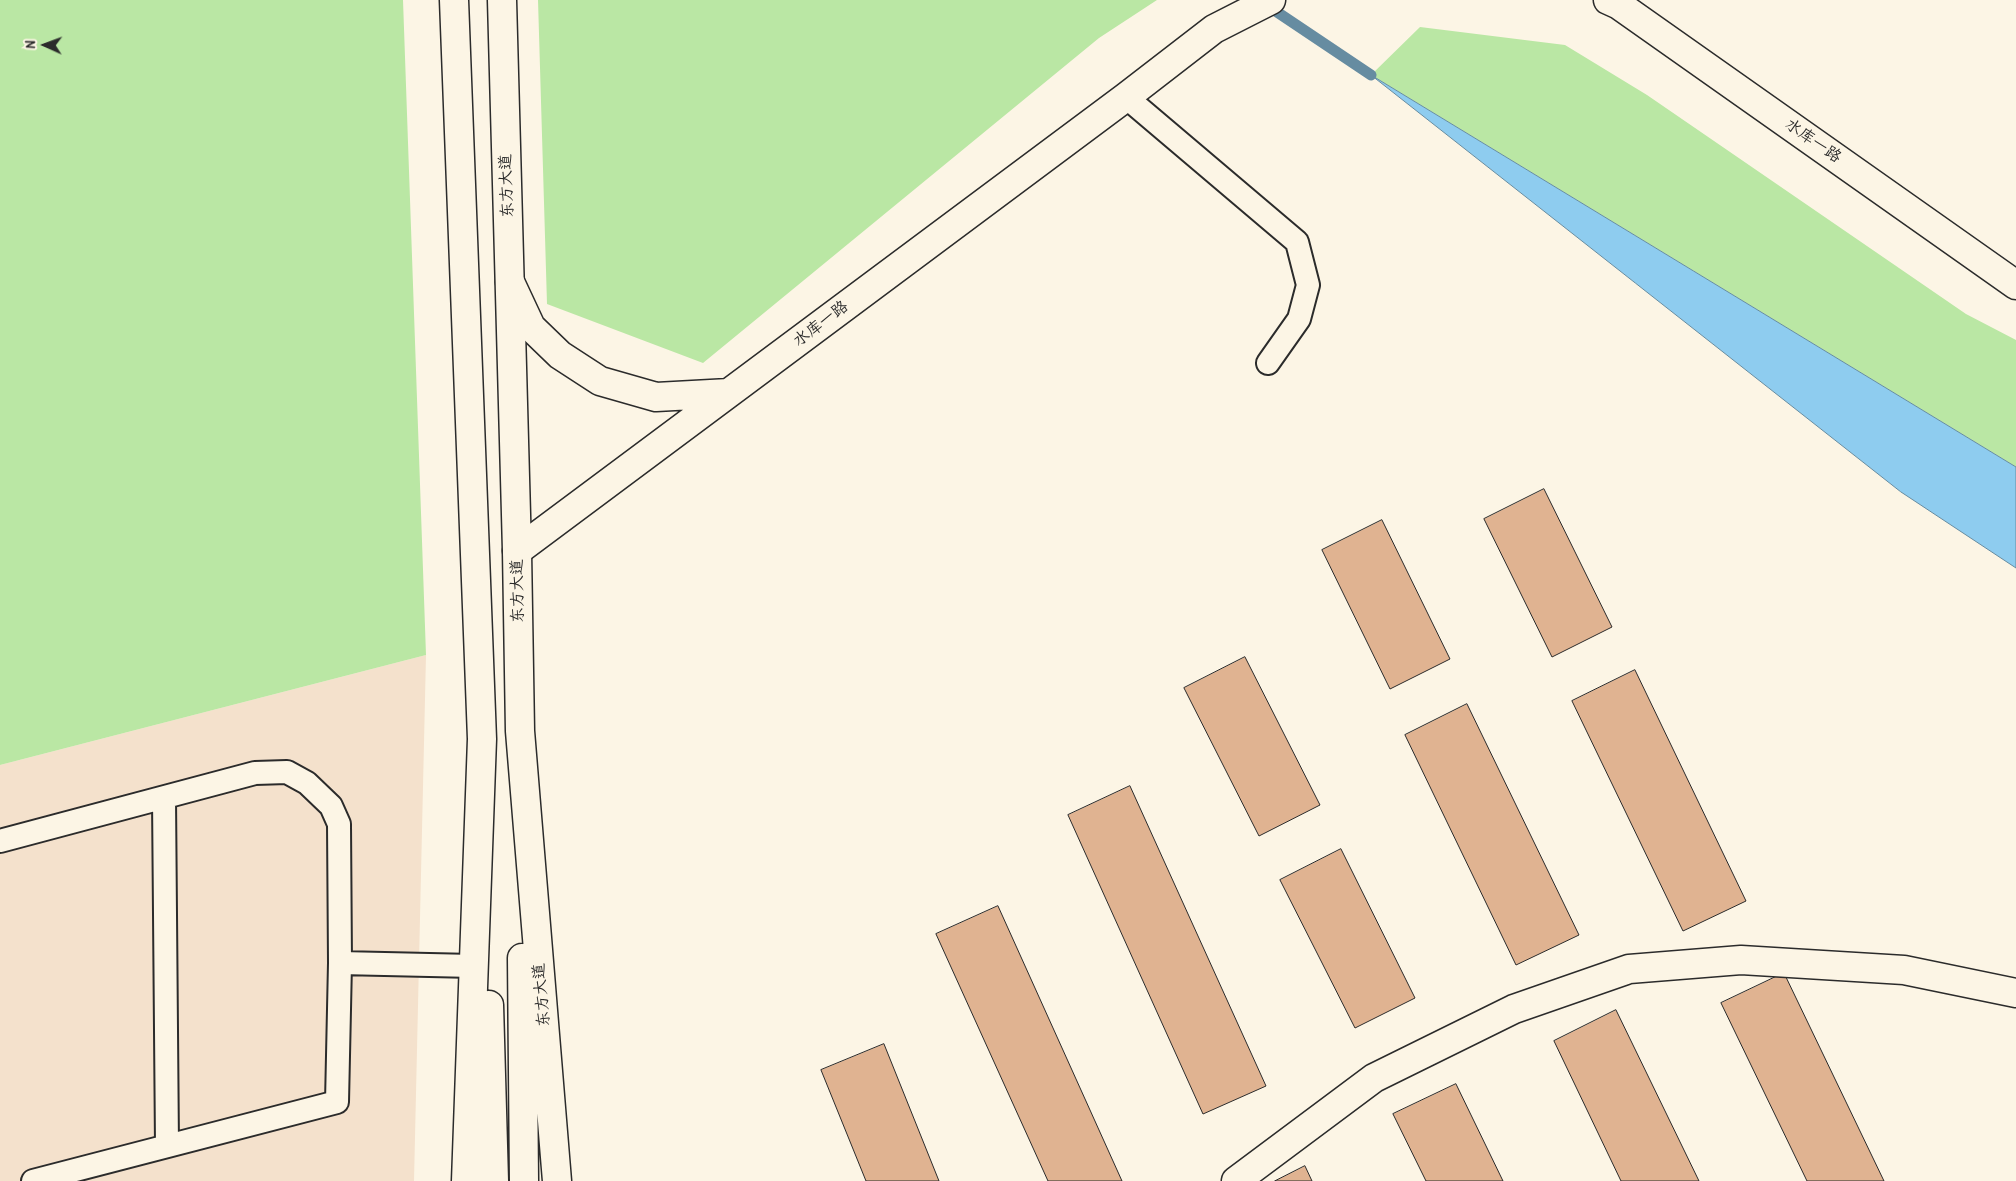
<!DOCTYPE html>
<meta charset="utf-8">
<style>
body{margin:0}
#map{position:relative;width:2016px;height:1181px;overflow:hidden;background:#fcf5e5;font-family:"Patrick Hand",sans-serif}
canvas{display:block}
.north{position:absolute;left:20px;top:20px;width:50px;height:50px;-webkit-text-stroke:4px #fcf5e5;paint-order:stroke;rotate:272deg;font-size:14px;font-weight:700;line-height:20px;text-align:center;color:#2b2b2b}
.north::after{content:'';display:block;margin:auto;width:18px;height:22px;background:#2b2b2b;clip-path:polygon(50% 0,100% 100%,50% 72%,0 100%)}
</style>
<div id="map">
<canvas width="2016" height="1181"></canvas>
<div class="north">N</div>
</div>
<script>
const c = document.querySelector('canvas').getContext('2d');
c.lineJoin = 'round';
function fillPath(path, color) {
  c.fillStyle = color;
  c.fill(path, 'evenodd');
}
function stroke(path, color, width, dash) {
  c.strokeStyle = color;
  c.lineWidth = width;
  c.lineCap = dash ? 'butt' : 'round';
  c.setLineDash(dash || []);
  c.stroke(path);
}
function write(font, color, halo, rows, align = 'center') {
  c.font = font + ' "Patrick Hand","LXGW WenKai TC",sans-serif';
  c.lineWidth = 4;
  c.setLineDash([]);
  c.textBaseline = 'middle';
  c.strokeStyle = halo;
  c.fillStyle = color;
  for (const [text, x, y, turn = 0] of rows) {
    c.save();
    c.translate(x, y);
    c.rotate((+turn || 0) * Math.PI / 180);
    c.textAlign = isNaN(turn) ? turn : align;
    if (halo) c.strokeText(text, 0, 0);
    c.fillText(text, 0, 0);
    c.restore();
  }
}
const built = new Path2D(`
 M426,655l-12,526h-414v-416z`);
const green = new Path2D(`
 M0,0h403l23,655 -426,110z
 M538,0h619l-58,38 -396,325 -156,-59z
 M1420,27l145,18 82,50 319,219 50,26v127l-645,-392z`);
const water = new Path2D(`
 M1371,75l645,392v101l-115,-76z`);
const stream = new Path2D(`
 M1265,4l106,71`);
const building = new Path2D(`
 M1544,489l68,138 -60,30 -68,-138z
 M1382,520l68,139 -60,30 -68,-139z
 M1245,657l75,148 -61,31 -75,-148z
 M1635,670l111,231 -63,30 -111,-230z
 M1467,704l112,231 -63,30 -111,-230z
 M1130,786l136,300 -63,28 -135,-299z
 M1341,849l74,149 -60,30 -75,-148z
 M998,906l124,275h-74l-112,-247z
 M1784,973l100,208h-77l-86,-178z
 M1616,1010l83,171h-78l-67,-140z
 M884,1044l55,137h-73l-45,-111z
 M1456,1084l47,97h-77l-33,-67z
 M1305,1166l7,15h-37z`);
const service = new Path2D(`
 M1126,97l171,145 11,43 -9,34 -31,44
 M164,798l3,348
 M0,841l255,-68 32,-1 20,11 24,23 8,18 1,139 -3,139 -304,79
 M340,963l134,3`);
const minor = new Path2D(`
 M1236,1181l138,-103 140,-69 115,-40 112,-9 163,10 112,23`);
const tertiary = new Path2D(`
 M1608,0l11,5 397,280
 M510,282l21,45 29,28 40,26 56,16 73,-4
 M517,551l609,-454 88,-68 57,-29`);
const primary = new Path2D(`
 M454,0l28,739 -16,442
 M502,0l15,551 3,180 37,450
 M522,958l2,223
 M489,1005l5,176`);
const streetNames = [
 ["水库一路",1813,141,35],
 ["东方大道",507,186,-92],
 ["水库一路",821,324,-37],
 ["东方大道",518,591,-91],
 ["东方大道",542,995,-95]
];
fillPath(built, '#f4e1cc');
fillPath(green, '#bae7a4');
fillPath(water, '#8eccef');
stroke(water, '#668ca1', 1);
stroke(stream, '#668ca1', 11);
fillPath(building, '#e0b391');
stroke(building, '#2b2b2b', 1);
stroke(service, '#2b2b2b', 26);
stroke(minor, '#2b2b2b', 31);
stroke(tertiary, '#2b2b2b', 31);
stroke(primary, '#2b2b2b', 31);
stroke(service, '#fcf5e5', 22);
stroke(minor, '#fcf5e5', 28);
stroke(tertiary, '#fcf5e5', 28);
stroke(primary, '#fcf5e5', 28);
write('16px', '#2b2b2b', '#fcf5e5', streetNames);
</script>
